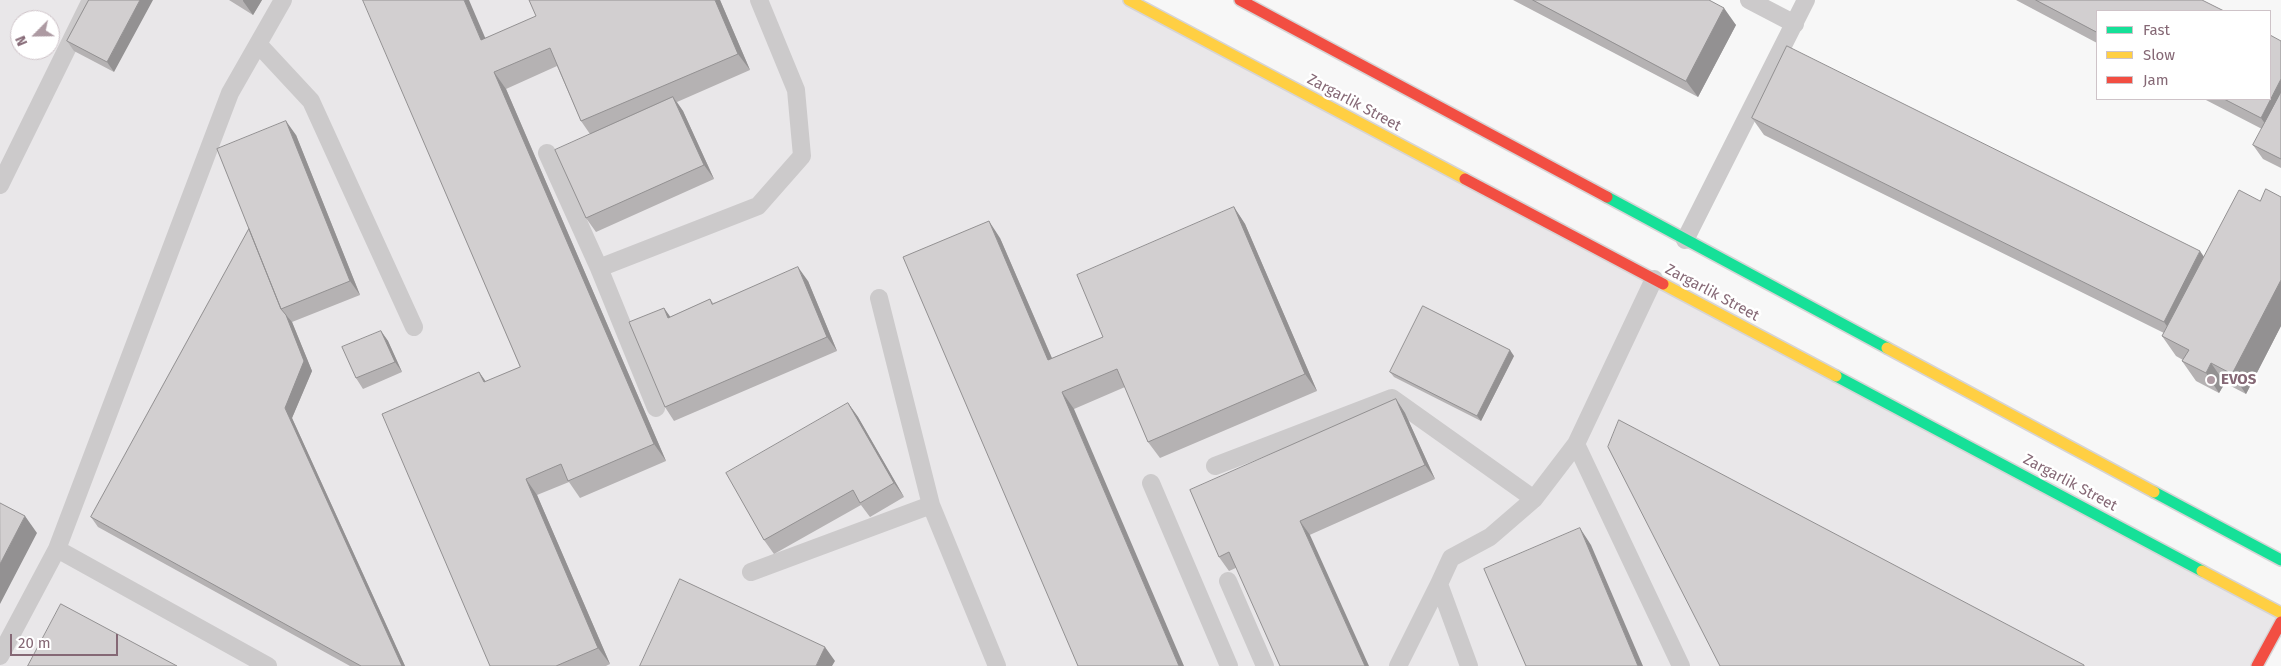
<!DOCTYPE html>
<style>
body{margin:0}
#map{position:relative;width:2281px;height:666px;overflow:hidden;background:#f7f7f7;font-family:"Fira Sans",sans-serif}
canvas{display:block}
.legend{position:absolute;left:2096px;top:10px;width:175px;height:90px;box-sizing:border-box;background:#fff;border:1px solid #cec3c8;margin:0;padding:6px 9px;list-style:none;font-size:15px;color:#856875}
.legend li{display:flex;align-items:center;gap:10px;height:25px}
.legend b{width:25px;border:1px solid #cec3c8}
.north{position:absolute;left:10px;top:10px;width:50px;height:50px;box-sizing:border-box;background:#fff;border:1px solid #cec3c8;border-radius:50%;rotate:247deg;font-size:14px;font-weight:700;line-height:20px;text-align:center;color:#856875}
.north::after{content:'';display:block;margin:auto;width:18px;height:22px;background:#ad9aa2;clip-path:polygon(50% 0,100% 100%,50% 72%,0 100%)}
.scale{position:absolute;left:10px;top:634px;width:108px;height:22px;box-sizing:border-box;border:2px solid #856875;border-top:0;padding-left:6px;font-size:15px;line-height:18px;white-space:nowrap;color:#856875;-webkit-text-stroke:4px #fff;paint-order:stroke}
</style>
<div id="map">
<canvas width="2281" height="666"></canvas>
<ul class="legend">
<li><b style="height:6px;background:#16e098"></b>Fast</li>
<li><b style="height:6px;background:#ffcf43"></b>Slow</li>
<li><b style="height:6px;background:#f24e42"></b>Jam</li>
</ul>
<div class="north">N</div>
<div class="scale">20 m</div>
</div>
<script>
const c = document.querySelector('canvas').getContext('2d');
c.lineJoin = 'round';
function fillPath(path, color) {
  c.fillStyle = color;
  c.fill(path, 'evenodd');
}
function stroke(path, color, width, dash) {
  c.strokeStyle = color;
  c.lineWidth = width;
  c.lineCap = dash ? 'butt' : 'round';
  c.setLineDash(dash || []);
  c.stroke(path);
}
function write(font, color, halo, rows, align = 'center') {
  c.font = font + ' "Fira Sans",sans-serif';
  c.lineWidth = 5;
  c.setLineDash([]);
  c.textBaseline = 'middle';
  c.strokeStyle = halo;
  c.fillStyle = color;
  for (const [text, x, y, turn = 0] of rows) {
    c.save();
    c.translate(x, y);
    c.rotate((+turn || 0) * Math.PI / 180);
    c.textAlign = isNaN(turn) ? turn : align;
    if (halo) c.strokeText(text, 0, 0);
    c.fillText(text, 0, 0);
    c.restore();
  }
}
const built = new Path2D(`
 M0,0h1129l1152,613 -24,53h-2257zM20,20h30v30h-30z`);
const lane = new Path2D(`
 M1749,0l46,24
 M258,44l53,57 103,226
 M547,153l52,115 57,140
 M0,185l91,-185
 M1685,240l121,-240
 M599,268l159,-62 44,-50 -6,-66 -37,-90
 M879,298l52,207 66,161
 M1576,444l105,222
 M1215,466l177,-68 142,101
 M1151,483l78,183
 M57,549l211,117
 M751,572l180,-67
 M1228,581l37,85
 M0,656l57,-107 173,-456 53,-93
 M1398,666l41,-82
 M1469,666l-30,-82 12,-26 39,-21 44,-38 42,-55 78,-165`);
const fast = new Path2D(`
 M1607,197l280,151
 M1836,376l366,195
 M2154,492l127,68`);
const slow = new Path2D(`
 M1129,0l336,179
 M1663,284l173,92
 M1887,348l267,144
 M2202,571l79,42`);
const jam = new Path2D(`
 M1240,0l367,197
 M1465,179l198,105
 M2257,666l24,-44`);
const wall = new Path2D(`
 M89,0l25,72 -40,-21 -7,-10z
 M229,0h33l-9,15z
 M720,0l30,70 -73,32 6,9 31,68 -118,53 -10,-14 4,-84 -9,-13 -24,-55 -51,23 160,372 -86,37 -11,-16 -32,13 73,169 -4,2h-116l-11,-294 7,10 34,-15 -35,-329z
 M1513,0h196l27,25 -38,72z
 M2016,0h186l-105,11v32z
 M2281,41v127l-18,-9 -10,-14 9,-16 -58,-30h66z
 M1752,118l452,139 56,-56 21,-4v129l-35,68 -21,-11 -6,10 -23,-12 -14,-20 1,-1 -7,-4 -14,-20 2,-3 -400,-198z
 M296,135l64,160 -68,27 20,49 -20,47 113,248h-55l-252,-139 -7,-10 158,-288z
 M1234,207l11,17 72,167 -157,67 -12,-16 -23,-55 -51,22 4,257 -78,-428 52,120 51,-21z
 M808,281l29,70 -163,70 -9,-14 -1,-99 6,9 40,-18 3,4z
 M381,331l7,10 14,31 -39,17 -7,-11z
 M1514,356l-33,65 -87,-44 -4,-5z
 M1396,399l9,14 30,66 -206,92 -10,-14z
 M848,403l10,14 46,80 -34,20 -9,-12 -87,49 -10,-14z`);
const shadedWall = new Path2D(`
 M140,0h13l-39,72 -7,-10z
 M243,0h19l-9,15 -10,-14z
 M464,0h5l24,56 -12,-16z
 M715,0h5l30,70 -12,-16z
 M1724,8l12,17 -38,72 -12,-16z
 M494,72l12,17 160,372 -12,-17z
 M2281,79v39l-8,17 -12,-17z
 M673,97l10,14 31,68 -10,-14z
 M286,121l10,14 64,160 -10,-14z
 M1234,207l11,17 72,167 -12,-17z
 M989,221l11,17 60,139 -12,-17z
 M2200,251l11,16 -35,72 -12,-17z
 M798,267l10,14 29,70 -10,-14z
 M2281,280v46l-35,68 -14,-20z
 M664,308l10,14 -6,-4z
 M286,315l6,7 20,49 -20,47 113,248h-3l-117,-258z
 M381,331l7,10 14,31 -7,-10z
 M1510,350l4,6 -33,65 -4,-5z
 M2211,363l14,20 -6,10 -13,-20z
 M479,372l12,17 -7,-7z
 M1062,392l12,17 110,257h-5z
 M1396,399l9,14 30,66 -10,-14z
 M848,403l10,14 46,80 -10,-14z
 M526,479l11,16 73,169 -12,-16z
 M25,516l12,17 -37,71v-40z
 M1300,521l10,14 59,131h-4z
 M1580,528l11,17 52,121h-5z
 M825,647l10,14 -3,5h-16z`);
const building = new Path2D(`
 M89,0h51l-33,62 -40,-21z
 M363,0h101l17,40 55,-24 -7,-16h186l23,54 -157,67 -31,-73 -56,24 160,372 -86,37 -7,-17 -35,15 72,169 -42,18h-66l-108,-252 97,-42 5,10 36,-15z
 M1533,0h176l15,8 -38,73z
 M2036,0h166l22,11h-127v21z
 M2270,35l11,6v38l-20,39 -37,-19h46z
 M1787,46l413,205 -36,71 -412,-204z
 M2281,92v67l-28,-14z
 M673,97l31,68 -118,53 -31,-68z
 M286,121l64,160 -69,28 -64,-160z
 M2266,189l15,8v83l-49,94 -21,-11 -5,10 -24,-12 7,-11 -27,-14 77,-146 21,11z
 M1234,207l71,167 -157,68 -31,-73 -55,23 117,274h-101l-175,-409 86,-36 59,139 55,-23 -26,-62z
 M249,229l32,80 5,6 18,46 -19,47 117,258h-41l-270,-149z
 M798,267l29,70 -162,70 -36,-85 35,-14 4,10 42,-19 2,5z
 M1423,306l87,44 -33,66 -87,-44z
 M381,331l14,31 -39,16 -14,-31z
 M1396,399l29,66 -125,56 65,145h-85l-51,-114 -10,5 -29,-67z
 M848,403l46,80 -34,20 -7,-13 -89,50 -38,-67z
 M1619,420l465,245v1h-364l-112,-219z
 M0,503l25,13 -25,48z
 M1580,528l58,138h-112l-42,-97z
 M680,579l145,68 -9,19h-176z
 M61,604l116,62h-149z`);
const markers = [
 [2211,380,5,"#ad9aa2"]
];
const streetNames = [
 ["Zargarlik Street",1354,103,28],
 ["Zargarlik Street",1712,293,28],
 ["Zargarlik Street",2070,483,28]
];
const poiNames = [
 ["EVOS",2221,380]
];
fillPath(built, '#e9e7e9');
stroke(fast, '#d6d4d5', 14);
stroke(slow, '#d6d4d5', 14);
stroke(jam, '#d6d4d5', 14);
stroke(lane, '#cccacb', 18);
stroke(fast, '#16e098', 11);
stroke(slow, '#ffcf43', 11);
stroke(jam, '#f24e42', 11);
fillPath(wall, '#b5b2b3');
fillPath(shadedWall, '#939192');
fillPath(building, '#d2cfd0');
stroke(building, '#939192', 1);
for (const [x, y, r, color] of markers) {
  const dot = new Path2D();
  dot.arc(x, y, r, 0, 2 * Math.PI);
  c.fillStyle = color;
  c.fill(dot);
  stroke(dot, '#fff', 2);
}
write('15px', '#856875', '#fff', streetNames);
write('bold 15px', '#856875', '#fff', poiNames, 'left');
</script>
